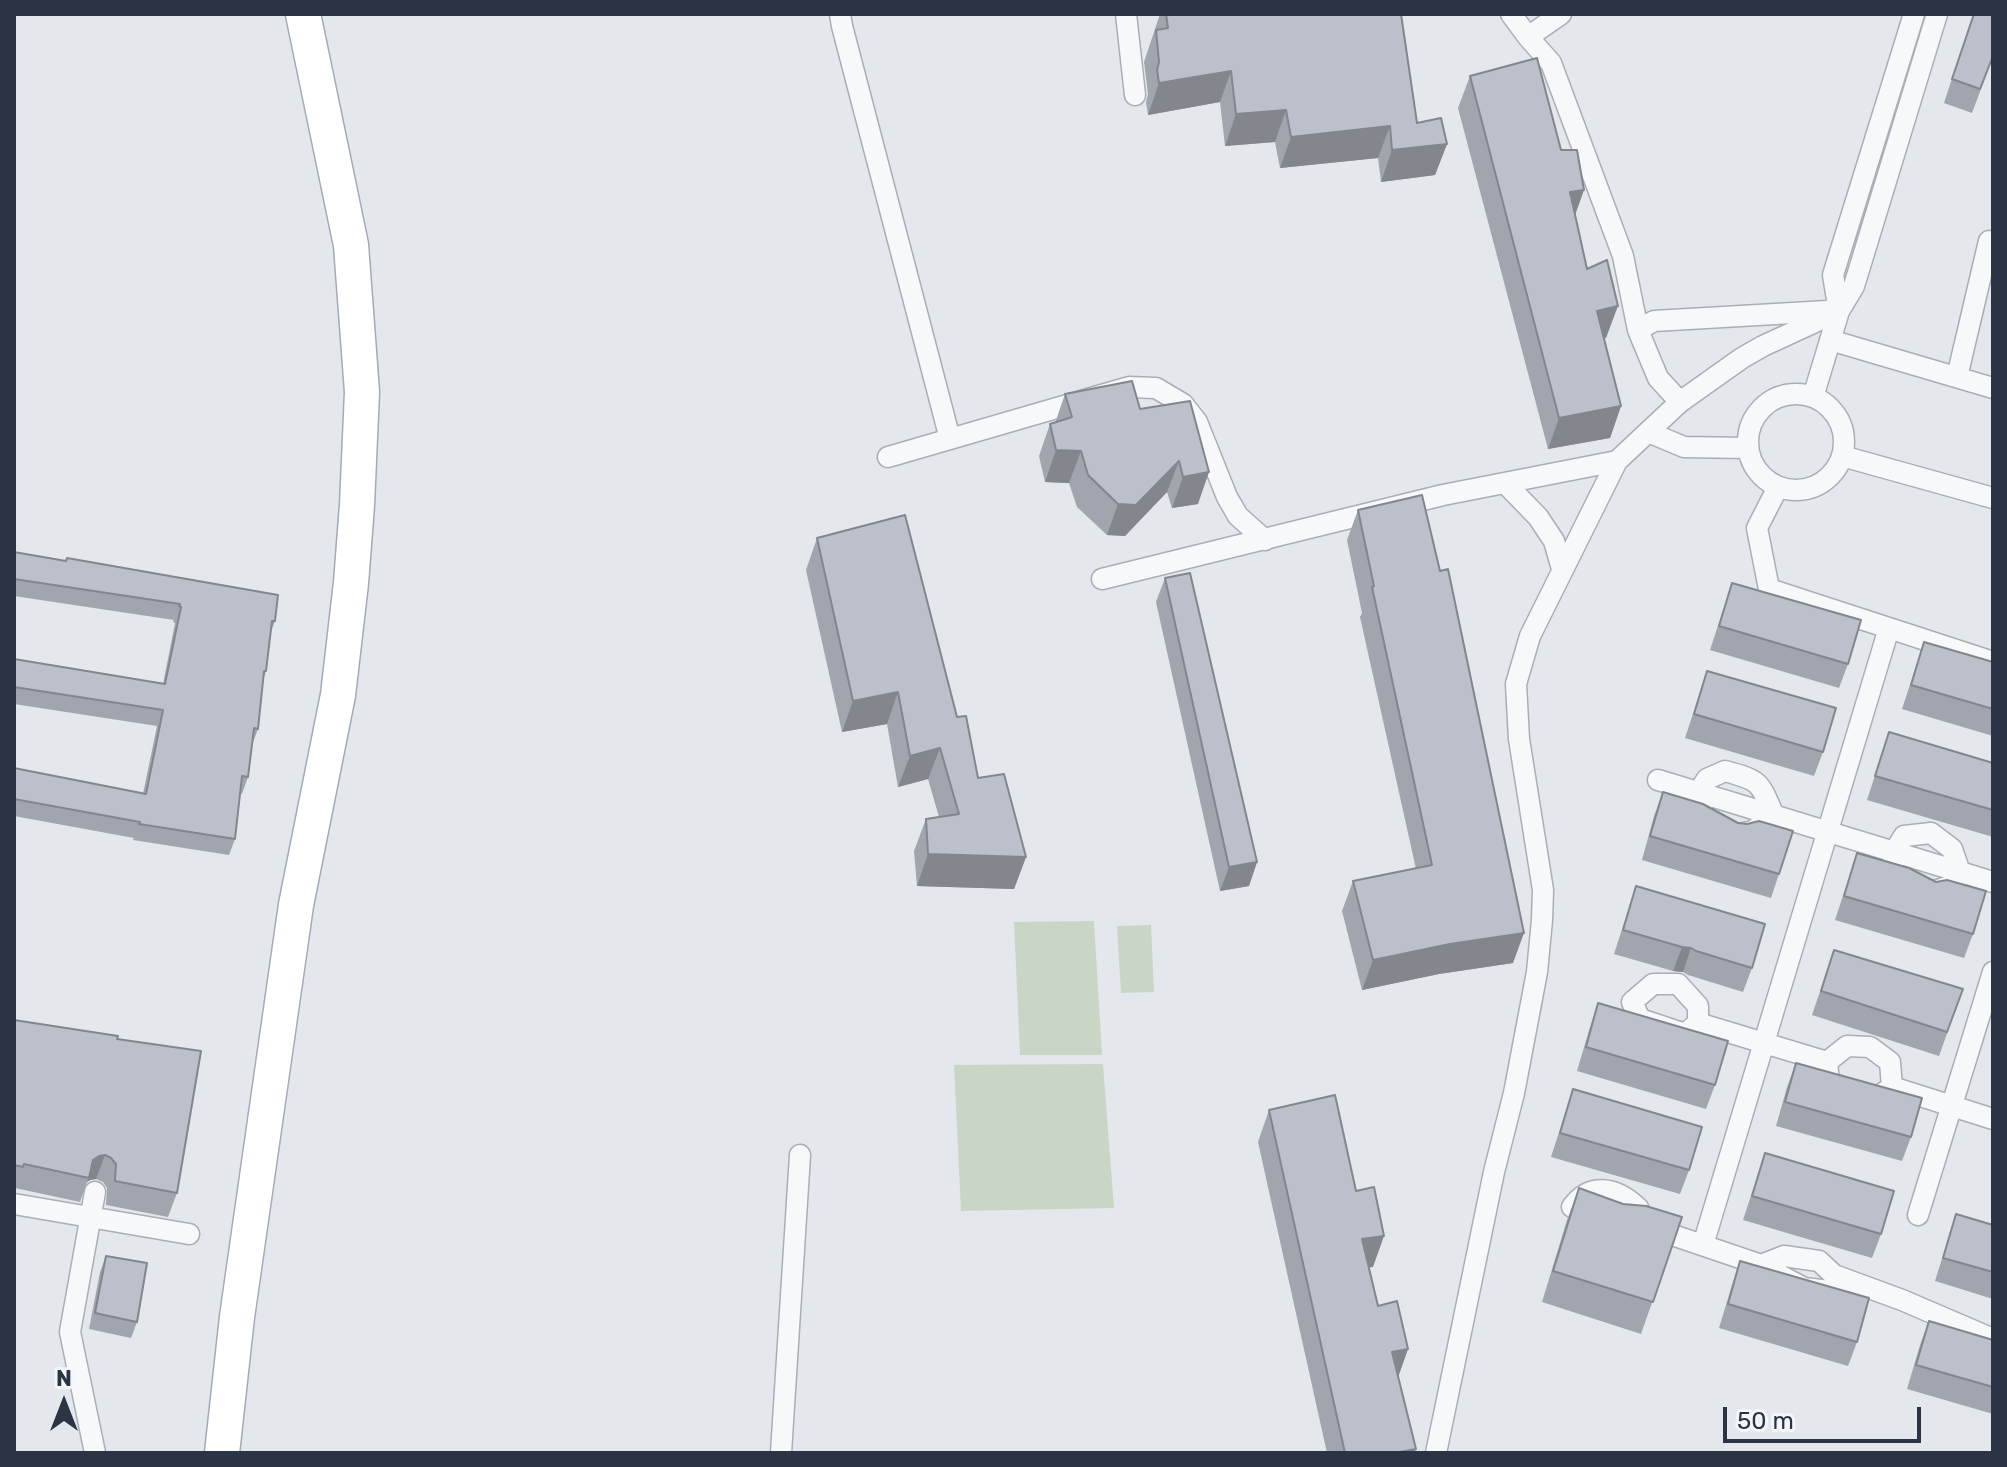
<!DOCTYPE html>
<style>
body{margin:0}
#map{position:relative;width:2007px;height:1467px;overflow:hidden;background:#e4e7ec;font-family:Rubik,sans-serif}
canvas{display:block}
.frame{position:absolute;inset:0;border:16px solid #2b3445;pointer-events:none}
.north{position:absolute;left:24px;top:1363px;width:80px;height:80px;-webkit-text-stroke:6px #f4f6f9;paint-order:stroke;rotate:0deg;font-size:22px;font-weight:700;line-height:32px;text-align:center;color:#2b3445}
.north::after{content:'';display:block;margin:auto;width:28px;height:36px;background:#2b3445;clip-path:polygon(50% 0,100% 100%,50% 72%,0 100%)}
.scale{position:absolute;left:1723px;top:1407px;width:198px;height:36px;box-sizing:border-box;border:4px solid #2b3445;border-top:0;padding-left:10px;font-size:24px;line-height:28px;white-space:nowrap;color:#2b3445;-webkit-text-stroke:6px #f4f6f9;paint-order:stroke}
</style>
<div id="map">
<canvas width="2007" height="1467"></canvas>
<div class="frame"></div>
<div class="north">N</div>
<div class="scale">50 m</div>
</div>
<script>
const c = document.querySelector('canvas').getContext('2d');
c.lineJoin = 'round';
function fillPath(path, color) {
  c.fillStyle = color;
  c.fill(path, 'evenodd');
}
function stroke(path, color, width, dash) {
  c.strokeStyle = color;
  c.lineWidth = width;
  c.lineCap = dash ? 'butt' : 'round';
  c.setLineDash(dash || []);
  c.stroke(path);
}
const green = new Path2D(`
 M1094,921l8,134h-82l-6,-133z
 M1151,925l3,67 -33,1 -4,-67z
 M1103,1064l11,144 -153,3 -7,-146z`);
const street = new Path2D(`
 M840,14l2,12 108,413
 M1126,14l9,81
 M1511,14l17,23 23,26 72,193 15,74 20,48 22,24
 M1528,37l33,-23
 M1839,311l-6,-36 81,-261
 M1638,330l16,-9 173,-10
 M1830,340l163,48
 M1957,377l32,-136
 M1748 442a48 48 0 1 1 96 0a48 48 0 1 1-96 0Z
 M1813,397l26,-86 15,-25 83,-272
 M1648,432l36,15 63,1
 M1842,456l151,42
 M888,457l241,-70 27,1 27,16 14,18 30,75 11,19 27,24
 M1505,483l33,34 16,24 8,28
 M1778,487l-21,41 12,61 224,73
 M1102,579l341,-84 174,-34
 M1725,771c36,10 34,10 49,45l-21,15 -18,4 -31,-15 -6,-27 9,-14z
 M1658,780l335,102
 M1931,833l21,16 8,23 -10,14 -21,7 -37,-20 2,-21 10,-16z
 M1653,984h25l20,22v17l-13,11 -45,-15 -8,-17z
 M1698,1023l129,39
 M1892,1087l-2,-25 -20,-15 -23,-1 -20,16 2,21 48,14 15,-10 101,32
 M14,1204l175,30
 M1572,1207c18,-25 44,-20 66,1l-1,16
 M1918,1215l75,-243
 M1649,1227l112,38 43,23 34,4 -4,-17 -15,-14 -35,-5 -23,9
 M1703,1245l186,-617
 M1834,1275l68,25 91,39
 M95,1453l-25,-121 25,-140
 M781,1453l19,-298
 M1436,1453l58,-281 20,-79 23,-121 5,-52 1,-30 -24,-151 -3,-55 14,-48 87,-175 63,-59 62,-44 21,-12 76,-35`);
const primary = new Path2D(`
 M222,1453l15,-136 59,-412 42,-210 13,-112 6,-78 5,-113 -11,-147 -48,-231`);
const wall = new Path2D(`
 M1160,14h241l16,109 30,21 -12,31 -54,7 -3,-24 -98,10 -5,-26 -50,4 -5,-44 -72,13 -2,-13 2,-8 -4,-32z
 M1973,14h20v43l-21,56 -28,-10z
 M1470,76l105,140 12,53 19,69h-2l17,68 -11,32 -62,11 -90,-341z
 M1065,394l75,15 50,-8 8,103 -26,4 -5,-16 -42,44 -18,-1 -30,-28 -8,-24 -24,-1 -6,-26 11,-32 5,-1z
 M1358,510l155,453 -74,11 -77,16 -20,-79 11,-30 63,-12 -56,-252 2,-4 -15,-73z
 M817,538l140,179 21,61 48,79 -12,32 -97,-3 -3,-35 12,-32 13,-2 -11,-38 -30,8 -11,-63 -45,8 -36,-162z
 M14,552l261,69 -5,13 -4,37 -3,9 -5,49 -6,16 -4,32 -6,17 -2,-1 -5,46 -6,16 -96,-15 1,-2 -120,-22v-48l129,26 14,-68 -143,-22v-45l149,25 12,-61 -2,-1 1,-2 -160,-24z
 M1165,578l92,284 -8,24 -29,5 -64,-289z
 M1732,583l116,81 -9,24 -129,-38z
 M1924,642l69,20v74l-91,-27z
 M1707,671l116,81 -9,24 -129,-38z
 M1889,732l104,31v74l-126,-37z
 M1663,792l116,82 -8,24 -129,-38 12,-44z
 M1857,853l116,81 -9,24 -129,-38z
 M1636,886l116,82 -9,24 -55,-17 -5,-3 -10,-1 -59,-17z
 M1834,950l129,39 -24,67 -127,-41z
 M1598,1003l117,82 -9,24 -129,-38 13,-44z
 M14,1020l103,19 60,154 -9,24 -62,-12 1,-17 -4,-6 -7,-3 -6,1 -3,2 -7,20 -65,-14 -1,3z
 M1796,1063l115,74 -9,24 -126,-35 11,-39z
 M1573,1089l116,81 -9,24 -129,-37z
 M1269,1110l104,157h-4l9,39 30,43 -10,28 18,72 -2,4h-87l-69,-311z
 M1765,1153l116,81 -9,24 -129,-38z
 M1579,1188l44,16 59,13 -41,117 -99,-32 25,-82z
 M1956,1214l37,11v74l-58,-18z
 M106,1256l31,66 -6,16 -42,-9 11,-57z
 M1740,1261l117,81 -9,24 -129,-38 13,-43z
 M1929,1321l64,19v74l-86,-25 13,-44z`);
const shadedWall = new Path2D(`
 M1231,71l-11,31 -72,13 11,-32z
 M1286,110l-11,32 -50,4 11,-32z
 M1390,126l-12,32 -98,10 11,-31z
 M1447,144l-12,31 -54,7 11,-32z
 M1584,190l-11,31 -3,-29z
 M1618,306l-12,32 -20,4 11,-31z
 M1621,406l-11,32 -62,11 11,-31z
 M1056,450l25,1 -12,32 -24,-1z
 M1179,461l-12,31 -42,44 -18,-1 11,-31z
 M1209,472l-11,32 -26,4 11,-31z
 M898,692l-11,32 -45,8 11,-31z
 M940,748l-12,31 -30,8 12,-31z
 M928,854l98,3 -12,32 -97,-3z
 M1257,862l-8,24 -29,5 9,-24z
 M1524,933l-11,30 -74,11 -77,16 11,-30 77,-16z
 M1682,947l9,1 -8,24 -10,-1z
 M105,1155l-9,24 -6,1 -3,2 6,-22 6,-4z
 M1384,1236l-11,31 -23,3 12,-31z
 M1408,1349l-11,31 -5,-28z
 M1416,1449l-2,4h-20z`);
const building = new Path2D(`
 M1166,14h235l16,109 24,-5 6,26 -55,6 -2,-24 -99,11 -5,-27 -50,4 -5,-43 -72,12 -2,-13 2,-8 -3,-32 12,-2z
 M1974,14h19v42l-13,33 -28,-10z
 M1537,58l24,92h16l7,40 -14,2 17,77 20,-9 11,46 -21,5 24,95 -62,12 -89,-342z
 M1132,381l8,28 50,-8 19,71 -26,5 -4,-16 -43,44 -18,-1 -30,-29 -7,-24 -25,-1 -6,-26 22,-7 -7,-23z
 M1422,495l18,76 8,-2 76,364 -74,11 -77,16 -20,-79 79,-16 -60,-278 2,-1 -16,-76z
 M905,515l52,202 9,-1 12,62 26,-4 22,83 -98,-3 -2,-35 33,-5 -19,-66 -30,8 -12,-64 -45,9 -36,-163z
 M14,552l52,9 1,-3 211,37 -3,26h-3l-6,50h-2l-6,58 -4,-1 -6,49 -6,-1 -7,63 -96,-15 1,-2 -126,-23v-31l132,26 17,-84 -149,-23v-28l151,25 16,-77 -2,-1 1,-2 -166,-25z
 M1190,573l67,289 -28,5 -64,-289z
 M1732,583l129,37 -13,44 -129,-38z
 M1924,642l69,20v47l-82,-24z
 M1707,671l129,37 -13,44 -129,-38z
 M1889,732l104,31v47l-118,-34z
 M1663,792l40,12 35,19 9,1 12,-3 34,10 -14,43 -129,-38z
 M1857,853l52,15 27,14 11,-2 39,11 -13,43 -129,-38z
 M1636,886l129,38 -13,44 -56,-17 -5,-3 -9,-1 -59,-17z
 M1834,950l129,39 -16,43 -126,-41z
 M1598,1003l130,38 -13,44 -129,-38z
 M14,1020l104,16 -1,3 84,12 -24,142 -62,-12 1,-17 -5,-6 -6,-3 -6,1 -6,4 -4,18 -65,-14 -1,3 -9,-2z
 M1796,1063l126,35 -11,39 -126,-35z
 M1573,1089l129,38 -13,43 -129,-37z
 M1335,1095l21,96 18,-4 10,49 -22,3 16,67 19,-5 11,48 -16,3 24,97 -22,4h-49l-76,-343z
 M1765,1153l129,38 -13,43 -129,-38z
 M1579,1188l44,16 23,2 36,11 -29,85 -100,-31z
 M1956,1214l37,11v47l-50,-14z
 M106,1256l41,7 -10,59 -42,-9z
 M1740,1261l129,37 -12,44 -129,-38z
 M1929,1321l64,19v47l-77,-22z`);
fillPath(green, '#c9d6c5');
stroke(street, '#a9aeb7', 23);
stroke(primary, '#a3abb8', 37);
stroke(street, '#f7f8fa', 20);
stroke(primary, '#fff', 34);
fillPath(wall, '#a1a5ae');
fillPath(shadedWall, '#83868d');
fillPath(building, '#bbc0ca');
stroke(building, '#83868d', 2);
</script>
